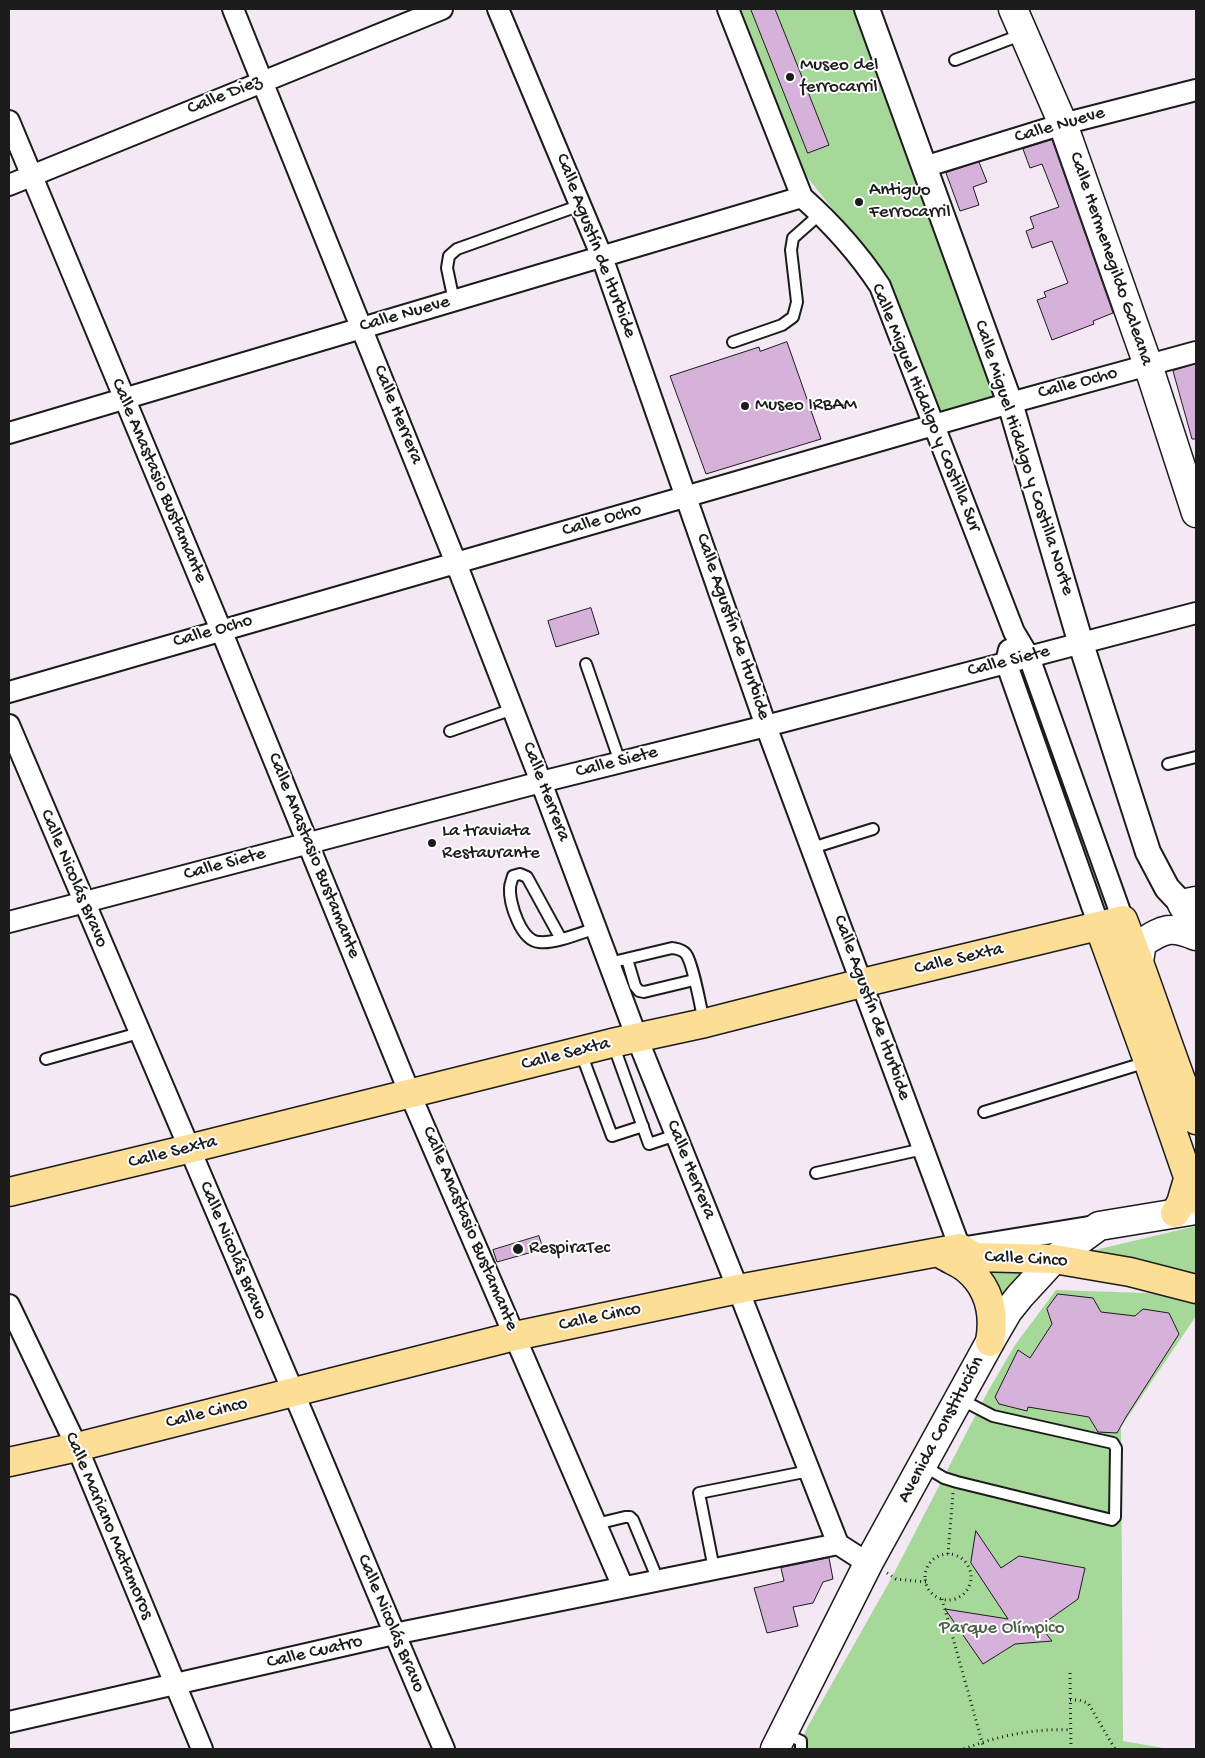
<!DOCTYPE html>
<meta charset="utf-8">
<style>
body{margin:0}
#map{position:relative;width:1205px;height:1758px;overflow:hidden;background:#f3e8f4;font-family:"Gochi Hand",sans-serif}
canvas{display:block}
.frame{position:absolute;inset:0;border:10px solid #1c1c1c;pointer-events:none}
</style>
<div id="map">
<canvas width="1205" height="1758"></canvas>
<div class="frame"></div>
</div>
<script>
const c = document.querySelector('canvas').getContext('2d');
c.lineJoin = 'round';
function fillPath(path, color) {
  c.fillStyle = color;
  c.fill(path, 'evenodd');
}
function stroke(path, color, width, dash) {
  c.strokeStyle = color;
  c.lineWidth = width;
  c.lineCap = dash ? 'butt' : 'round';
  c.setLineDash(dash || []);
  c.stroke(path);
}
function write(font, color, halo, rows, align = 'center') {
  c.font = font + ' "Gochi Hand",sans-serif';
  c.lineWidth = 4;
  c.setLineDash([]);
  c.textBaseline = 'middle';
  c.strokeStyle = halo;
  c.fillStyle = color;
  for (const [text, x, y, turn = 0] of rows) {
    c.save();
    c.translate(x, y);
    c.rotate((+turn || 0) * Math.PI / 180);
    c.textAlign = isNaN(turn) ? turn : align;
    if (halo) c.strokeText(text, 0, 0);
    c.fillText(text, 0, 0);
    c.restore();
  }
}
const green = new Path2D(`
 M738,9h124l146,393 -67,12 -55,-135 -7,-12 -72,-90z
 M1196,1226v52l-105,-27z
 M977,1263l50,4 -27,41z
 M1056,1290l118,4 22,12v10l-75,111 2,314 46,8h-372l11,-23 83,-147 97,-188 27,-46z`);
const building = new Path2D(`
 M751,9h24l54,136 -21,8z
 M1052,140l61,173 -20,8 1,3 -42,16 -15,-40 9,-3 -2,-5 24,-9 -16,-42 -20,7 -6,-17 8,-3 -4,-11 29,-10 -17,-43 -12,4 -7,-19z
 M979,162l8,20 -14,5 6,18 -19,6 -14,-38z
 M787,342l34,97 -115,35 -36,-98 89,-29 1,4z
 M1196,364v75h-4l-19,-68z
 M591,608l8,26 -43,13 -8,-26z
 M539,1236l4,13 -46,13 -4,-12z
 M1058,1294l35,4 8,14 34,4 8,-7 26,4 10,21 -53,83 -9,16 -19,-1 -9,-15 -61,-10 -1,4 -28,-7 -4,-7 23,-47 12,8 22,-34 -5,-15z
 M976,1531l25,37 18,-12 66,12 -7,31 -38,27 12,15 -37,3 -32,20 -38,-55 63,10 -37,-56z
 M829,1558l4,21 -10,3 -10,21 -20,4 5,19 -31,7 -13,-45 30,-7 -3,-13z`);
const path = new Path2D(`
 M948,1554l5,-61
 M925 1577a23 23 0 1 1 46 0a23 23 0 1 1-46 0Z
 M887,1573l9,6 30,3
 M942,1599l42,150
 M1070,1673l1,76
 M1070,1700h9l9,3 27,46
 M964,1749c33,-13 71,-21 107,-19`);
const service = new Path2D(`
 M955,60l68,-26
 M454,301l-7,-33 2,-12 8,-7 124,-44
 M733,342l49,-17 11,-8 4,-15 -6,-52 2,-12 27,-24
 M586,664l34,98
 M450,731l63,-22
 M1168,764l28,-7
 M812,848l61,-19
 M561,939l-34,-62 -7,-3 -7,2c-1,4 -3,8 -3,12 -1,15 11,53 29,54 15,2 42,-9 57,-14
 M627,959l8,27 4,5 5,1 50,-12
 M609,963l63,-15c5,1 10,1 14,6 7,9 15,55 18,68
 M613,1044l36,100 27,-9
 M581,1053l31,83 31,-10
 M46,1059l93,-26
 M984,1112l163,-50
 M816,1173l107,-24
 M924,1466l20,12 13,4 155,38 3,-3 1,-69 -3,-5 -120,-27 -33,-17
 M596,1524l29,-7h5l3,3 25,60
 M714,1569l-15,-76 110,-22
 M784,1733l17,8v8`);
const minor = new Path2D(`
 M233,9l223,554 85,219 96,256 101,251 100,255 31,20
 M498,9l104,248 164,469 194,522 135,-22
 M728,9l74,188c28,25 57,57 78,89l134,346 15,25 94,263
 M9,121l212,509 189,464 213,493
 M924,167l139,-43 133,-34
 M9,185l433,-176
 M9,433l793,-236
 M1009,650l-3,12 93,264
 M9,692l1001,-289 186,-51
 M9,725c93,222 188,443 283,664 51,120 100,241 152,360
 M9,922l532,-140 225,-56 430,-113
 M9,1305l68,142 125,302
 M9,1722l385,-88 444,-90`);
const tertiary = new Path2D(`
 M867,9l143,394 71,241 67,208 19,36 15,16`);
const secondary = new Path2D(`
 M1013,9l50,115 85,241 48,148
 M1196,901l-14,3 14,23
 M1139,961l3,-18c22,-15 29,-17 54,-7
 M775,1749l94,-187 121,-220 18,-31 12,-15 34,-37 45,-33 97,-16`);
const primary = new Path2D(`
 M1099,926l49,135 48,139
 M9,1192l179,-43 424,-106 93,-20 157,-40 261,-63c26,66 47,134 73,200
 M1175,1213l6,-10 8,-27
 M943,1255c8,5 17,8 24,14 23,19 28,45 23,73
 M9,1462l68,-15 438,-111 223,-47 222,-41 15,9 79,2 76,13 66,17`);
const markers = [
 [790,77,5,"#1c1c1c"],
 [859,202,5,"#1c1c1c"],
 [745,406,5,"#1c1c1c"],
 [432,843,5,"#1c1c1c"],
 [518,1249,6,"#1c1c1c"]
];
const poiNames = [
 ["Museo del",800,66],
 ["ferrocarril",800,88],
 ["Antiguo",869,191],
 ["Ferrocarril",869,213],
 ["Museo IRBAM",755,406],
 ["La traviata",442,832],
 ["Restaurante",442,854],
 ["RespiraTec",529,1249]
];
const streetNames = [
 ["Calle Diez",225,96,-22],
 ["Calle Nueve",1060,126,-16],
 ["Calle Agustín de Iturbide",595,246,69],
 ["Calle Hermenegildo Galeana",1110,259,71],
 ["Calle Nueve",405,315,-16],
 ["Calle Ocho",1078,384,-15],
 ["Calle Miguel Hidalgo y Costilla Sur",925,408,68],
 ["Calle Herrera",397,415,68],
 ["Calle Miguel Hidalgo y Costilla Norte",1023,458,72],
 ["Calle Anastasio Bustamante",158,481,67],
 ["Calle Ocho",602,521,-16],
 ["Calle Agustín de Iturbide",732,627,71],
 ["Calle Ocho",213,632,-16],
 ["Calle Siete",1009,662,-14],
 ["Calle Siete",617,763,-14],
 ["Calle Herrera",545,792,69],
 ["Calle Anastasio Bustamante",313,856,68],
 ["Calle Siete",225,865,-15],
 ["Calle Nicolás Bravo",73,879,67],
 ["Calle Sexta",959,960,-13],
 ["Calle Agustín de Iturbide",871,1008,70],
 ["Calle Sexta",566,1055,-14],
 ["Calle Sexta",173,1153,-14],
 ["Calle Herrera",690,1170,68],
 ["Calle Anastasio Bustamante",469,1229,67],
 ["Calle Nicolás Bravo",232,1251,67],
 ["Calle Cinco",1026,1260,3],
 ["Calle Cinco",600,1318,-12],
 ["Calle Cinco",207,1414,-14],
 ["Avenida Constitución",942,1430,-62],
 ["Calle Mariano Matamoros",108,1526,67],
 ["Calle Nicolás Bravo",390,1624,67],
 ["Calle Cuatro",315,1653,-13]
];
const parkNames = [
 ["Parque Olímpico",1002,1629]
];
fillPath(green, '#a6d899');
fillPath(building, '#d6b1da');
stroke(building, '#1c1c1c', 1);
stroke(service, '#1c1c1c', 14);
stroke(minor, '#1c1c1c', 24);
stroke(tertiary, '#1c1c1c', 28);
stroke(secondary, '#1c1c1c', 31);
stroke(primary, '#1c1c1c', 31);
stroke(path, '#1c1c1c', 3, [1, 4]);
stroke(service, '#fff', 10);
stroke(minor, '#fff', 20);
stroke(tertiary, '#fff', 24);
stroke(secondary, '#fff', 28);
stroke(primary, '#fcde96', 28);
for (const [x, y, r, color] of markers) {
  const dot = new Path2D();
  dot.arc(x, y, r, 0, 2 * Math.PI);
  c.fillStyle = color;
  c.fill(dot);
  stroke(dot, '#fff', 2);
}
write('19px', '#1c1c1c', '#fff', poiNames, 'left');
write('19px', '#1c1c1c', '#fff', streetNames);
write('19px', '#4c5e48', '#fff', parkNames);
</script>
